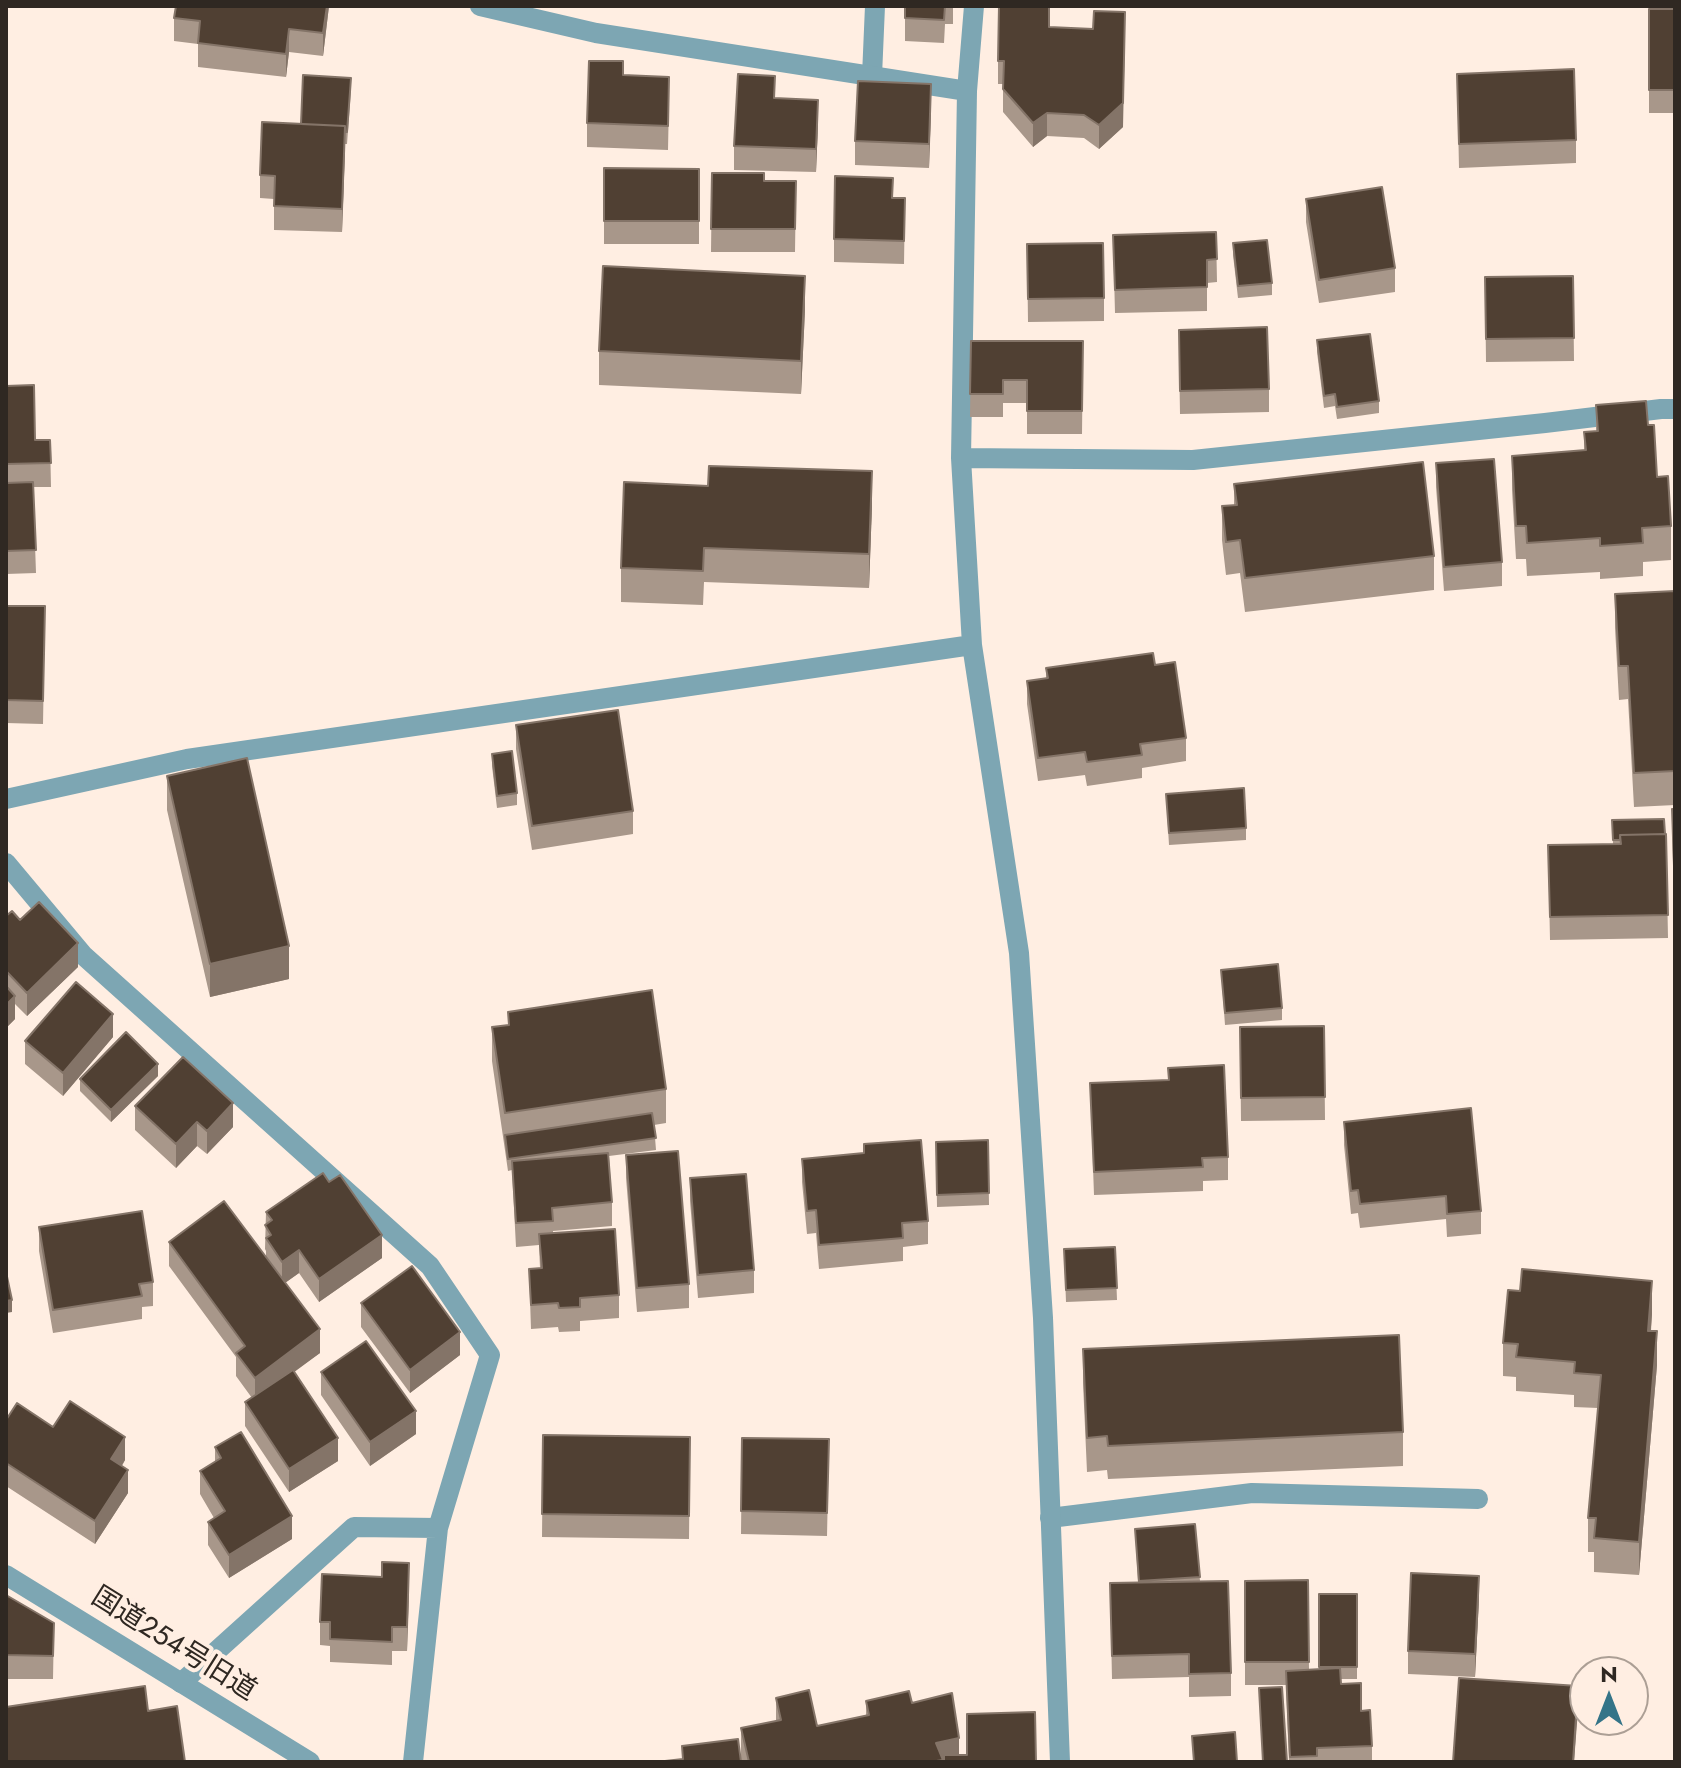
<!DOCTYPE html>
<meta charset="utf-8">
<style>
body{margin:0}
#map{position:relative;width:1681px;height:1768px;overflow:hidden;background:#ffeee2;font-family:Jost,sans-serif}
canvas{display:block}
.frame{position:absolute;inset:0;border:8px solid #2f2822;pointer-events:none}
.north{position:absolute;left:1569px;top:1656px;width:80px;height:80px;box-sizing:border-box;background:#ffeee2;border:2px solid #ac9f95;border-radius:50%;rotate:0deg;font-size:22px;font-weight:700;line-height:32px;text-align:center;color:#2f2822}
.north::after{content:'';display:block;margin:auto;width:28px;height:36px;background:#347488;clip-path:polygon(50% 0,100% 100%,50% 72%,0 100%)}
</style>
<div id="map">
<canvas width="1681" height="1768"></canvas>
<div class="frame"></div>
<div class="north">N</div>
</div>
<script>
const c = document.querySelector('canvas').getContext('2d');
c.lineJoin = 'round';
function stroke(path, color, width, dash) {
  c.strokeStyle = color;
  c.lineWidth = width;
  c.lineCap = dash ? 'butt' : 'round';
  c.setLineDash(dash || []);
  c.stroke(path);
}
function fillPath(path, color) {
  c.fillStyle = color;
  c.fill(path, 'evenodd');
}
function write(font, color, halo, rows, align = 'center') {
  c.font = font + ' Jost,"Noto Sans JP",sans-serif';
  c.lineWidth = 8;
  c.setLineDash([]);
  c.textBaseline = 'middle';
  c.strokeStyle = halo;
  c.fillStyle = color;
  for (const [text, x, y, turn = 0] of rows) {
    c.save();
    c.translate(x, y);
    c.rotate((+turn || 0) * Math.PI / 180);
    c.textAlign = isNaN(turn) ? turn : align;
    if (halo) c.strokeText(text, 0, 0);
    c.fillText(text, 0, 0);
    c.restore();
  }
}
const service = new Path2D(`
 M872,76l3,-70
 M6,863l77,92 347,311 60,89 -52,173 -25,234
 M1050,1518l202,-25 226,6
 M181,1683l173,-156 84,1`);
const minor = new Path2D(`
 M480,6l116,27 371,58
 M974,6l-7,85 -6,367 11,187 47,308 24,365 17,444
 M961,458l232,2 352,-37 116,-14h14
 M6,799l181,-40 785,-114`);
const tertiary = new Path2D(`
 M6,1575l304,187`);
const wall = new Path2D(`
 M329,6l-6,50 -34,-4 -3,25 -88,-10v-23l-24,-3v-23z
 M905,6h48v18h-8l-1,19 -39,-2z
 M1673,6h2v107h-26v-104h24z
 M1049,27l74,100 -24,22 -15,-11 -37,-2 -14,11 -30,-35v-28h-5v-23z
 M1457,74l119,66v23l-117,5z
 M623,75l46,25 -1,50 -81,-3v-24z
 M351,90l-4,54h-2l-3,88 -68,-2v-31l-14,-1v-23l41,-51z
 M775,98l43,25 -2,49 -82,-2v-24z
 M931,108l-2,60 -74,-3v-24z
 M604,168l95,1v75h-95z
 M712,173l52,8h32l-1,71h-84z
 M893,198h12l-1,66 -70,-2v-23z
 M1306,199l89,69v24l-76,11 -13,-81z
 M1216,232l1,50 -10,1v28l-92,2 -2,-78z
 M1233,243l39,40v12l-34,3 -5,-43z
 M1027,244l77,54v23l-76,1z
 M1573,276l1,85 -88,1 -1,-85z
 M805,310l-4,84 -202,-9v-34z
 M1317,340l62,61v12l-42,6 -2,-13 -11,2 -7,-56z
 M971,341h112l-1,93h-55v-31h-24v14h-33z
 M1179,353l90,36v23l-89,2z
 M6,386l29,54h15l1,47h-18l3,86 -30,1z
 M1596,405l52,20 9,52 14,49v34l-28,2v14l-43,3v-7l-73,4 -1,-17h-10l-4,-69v-34l72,-6v-18l12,-1z
 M1436,463l66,99v24l-58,5 -8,-104z
 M1234,484l200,72v34l-189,22 -5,-39 -14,2 -4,-35v-34l12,-1z
 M872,505l-3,83 -165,-6 -1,23 -82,-3v-34z
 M1675,591v214l-41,2 -6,-108 -9,1 -4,-72v-34z
 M6,606h39l-2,118 -37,-1z
 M1155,665l31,73v23l-44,7v10l-55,8 -2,-11 -47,6 -11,-77v-23l19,-3v-10z
 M516,725l117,86v23l-101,16 -16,-101z
 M492,754l25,39v12l-20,3 -5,-42z
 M167,776l122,203 -79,18 -43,-187z
 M1166,794l80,34v12l-77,5z
 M1672,809h3l-1,81 -2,-58z
 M1612,820l54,14 2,104 -118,2 -2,-95 65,-1z
 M6,916l14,4 58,47 -51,49 -12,-12v15l-9,9z
 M1221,970l61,38v12l-57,5z
 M508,1012l158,77v34l-12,2 2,25 -47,6 3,46v24l-59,5v2l66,62v23l-39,3v10l-21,1 -1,-5 -27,2 -2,-60 11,-1 -1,-23 -23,2 -4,-77 -4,1 -16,-110v-34l16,-2z
 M1324,1026l1,94 -84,1 -1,-94z
 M113,1037l-50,59 -38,-32v-23z
 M1168,1068l60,89v23l-25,1v10l-109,4 -4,-112 78,-3z
 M158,1076l-47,46 -31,-31v-12z
 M135,1106l98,21 -26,27 -10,-8 -21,22 -41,-38z
 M1344,1122l137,89v23l-34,3 -1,-18 -86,9 -2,-15 -7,1 -7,-69z
 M988,1140l1,65 -52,2 -1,-65z
 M864,1144l64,77v23l-25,3v14l-84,8 -3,-36 -9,1 -5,-52v-23l62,-6z
 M626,1155l63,129v24l-52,4 -11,-134z
 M690,1178l64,92v23l-56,5 -8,-97z
 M266,1212l116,46 -63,44 -20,-29 -14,10 35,70 -26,18 44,90 -49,31 -44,-66v-24l7,-4 -16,-22v-19l-67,-91v-24l97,15v-6l-1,-2z
 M39,1227l114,55v24l-11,1v12l-89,14 -14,-82z
 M1115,1247l2,53 -51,2 -2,-53z
 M361,1303l99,52 -50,38 -49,-66z
 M1652,1314l-1,17 6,34 -18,210 -45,-3v-20h-6v-34l10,-110 -24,-1v-12l-58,-4v-14l-13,-1v-33z
 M1083,1349l320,83v34l-295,13 -1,-9 -20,2 -4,-89z
 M321,1372l95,62 -46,32 -49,-71z
 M6,1420l47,7 72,33 -3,6 6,27 -33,51 -89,-58z
 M543,1435l147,2 -1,102 -147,-2z
 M742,1438l87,1 -2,97 -86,-2z
 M215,1447l77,92 -63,39 -21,-33v-23l6,-4 -14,-24v-23l15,-9z
 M1195,1524l5,57 31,92v23l-42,1v-20l-77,2 -2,-96h28l-3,-54z
 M1308,1580l1,90 10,-1v-75h38v85h-17l1,5 20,27 11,35v16h-83l-3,-77h-41v-104z
 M409,1587l-2,64h-15v14l-62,-3v-16l-10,-1v-23z
 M6,1595l48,28 -1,56h-47z
 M1479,1599l-4,78 -67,-3v-23z
 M776,1698l41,28 49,-10v-15l46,2 47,52 77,7h-295v-34l35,-7z`);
const shadedWall = new Path2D(`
 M327,6h2l-6,50v-23z
 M289,29v23l-3,25v-23z
 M1125,35l-2,92 -24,22v-24z
 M931,84v24l-2,60v-24z
 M818,100v23l-2,49v-23z
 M1047,113v23l-14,11v-24z
 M345,126v24l-3,82v-23z
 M805,276v34l-4,84v-33z
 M872,471v34l-3,83v-34z
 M78,943v24l-51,49v-23z
 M289,946v33l-79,18v-33z
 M15,996v23l-9,9v-23z
 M113,1014v23l-50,59v-23z
 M158,1064v12l-47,46v-12z
 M233,1103v24l-26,27v-23z
 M197,1122v24l-21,22v-24z
 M382,1235v23l-63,44v-23z
 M299,1250v23l-17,12v-23z
 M1652,1281v33l-4,51v-34z
 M12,1300v12l-6,1v-12z
 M320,1329v24l-65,48v-23z
 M1657,1331v34l-18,210v-33z
 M460,1332v23l-50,38v-23z
 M416,1411v23l-46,32v-24z
 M125,1437v23l-14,22v-23z
 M338,1438v23l-49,31v-23z
 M128,1470v23l-33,51v-23z
 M292,1516v23l-63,39v-23z
 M409,1563v24l-2,64v-24z
 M1479,1576v23l-4,78v-23z
 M1578,1686v24l-4,52h-1z
 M959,1738v24h-16l-7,-19z`);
const building = new Path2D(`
 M176,6h151l-4,27 -34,-4 -3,25 -88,-11 2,-22 -26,-3z
 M905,6h40l-1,14 -39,-2z
 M999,6h50v21l44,2 1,-18 31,1 -2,91 -24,22 -15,-10 -37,-2 -14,10 -30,-34 1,-28h-6z
 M1649,9h26v81h-26z
 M589,61h34v14l46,2 -1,49 -81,-3z
 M1574,69l2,71 -117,4 -2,-70z
 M738,74l37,2 -1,22 44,2 -2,49 -82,-3z
 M303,75l48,3 -4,54h-2v-6l-44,-2z
 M858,81l73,3 -2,60 -74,-3z
 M262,122l83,4 -3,83 -68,-3 1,-30 -15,-1z
 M604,168l95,1v52h-95z
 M712,173h52v8h32l-1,48h-84z
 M835,176l58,2 -1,20h13l-1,43 -70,-2z
 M1382,187l13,81 -76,12 -13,-81z
 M1216,232l1,27 -10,1v27l-92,3 -2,-55z
 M1267,240l5,43 -34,3 -5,-43z
 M1103,243l1,55 -76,1 -1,-55z
 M603,266l202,10 -4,85 -202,-10z
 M1573,276l1,62 -88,1 -1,-62z
 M1267,327l2,62 -89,2 -1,-61z
 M1370,334l9,67 -42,6 -2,-13 -11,2 -7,-56z
 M971,341h112l-1,70h-55v-31h-24v14h-33z
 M34,385l1,55h15l1,23 -45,1v-78z
 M1646,401l2,24h6l3,52 11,-1 3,50 -29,2 1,15 -43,3v-8l-73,5 -1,-17h-10l-4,-70 74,-6 -2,-18 14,-1 -2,-26z
 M1494,459l8,103 -58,5 -8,-104z
 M1423,462l11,94 -189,22 -5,-38 -14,2 -4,-36 15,-1 -3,-21z
 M709,466l163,5 -3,83 -165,-6 -1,23 -82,-3 3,-86 84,4z
 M33,482l3,68 -30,1v-68z
 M1675,591v180l-41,2 -6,-107h-9l-4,-72z
 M6,606h39l-2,95 -37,-1z
 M1153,653l2,12 20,-3 11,76 -46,6 2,11 -55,7 -2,-10 -47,6 -11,-77 21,-3 -2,-10z
 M618,710l15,101 -101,15 -16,-101z
 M512,751l5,42 -20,3 -5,-42z
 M247,758l42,188 -79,18 -43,-188z
 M1244,788l2,40 -77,5 -3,-39z
 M1672,809h3v57h-1z
 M1664,819l1,15 -45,1v5h-7l-1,-20z
 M1666,834l2,81 -118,2 -2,-72 73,-1 -1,-9z
 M39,902l39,41 -51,50 -21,-22v-55l6,-5 8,9z
 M1278,964l4,44 -57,5 -4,-43z
 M76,982l37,32 -50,59 -38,-32z
 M6,986l9,10 -9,9z
 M652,990l14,99 -161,24 -13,-86 17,-2 -1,-13z
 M1324,1026l1,71 -84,1 -1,-71z
 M126,1032l32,32 -47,46 -31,-31z
 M183,1057l50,46 -26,28 -10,-9 -21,22 -41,-38z
 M1224,1065l4,92 -26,1 1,9 -109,5 -4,-89 79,-3 -1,-12z
 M1471,1108l10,103 -34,3 -1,-18 -86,8 -2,-14 -7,1 -7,-69z
 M652,1113l4,25 -148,21 -3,-24z
 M921,1140l7,81 -26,2 1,15 -84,7 -3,-35 -9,1 -5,-52 62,-6v-9z
 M988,1140l1,53 -52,2 -1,-53z
 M678,1151l11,133 -52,4 -11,-133z
 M608,1153l4,49 -60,6 1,13 -37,2 -4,-62z
 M323,1173l6,9 11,-7 42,60 -63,44 -20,-29 -17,12 -16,-24 5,-3 -6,-10 7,-5 -6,-8z
 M746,1174l8,96 -56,5 -8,-97z
 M224,1201l96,128 -65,49 -19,-25 9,-7 -76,-104z
 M142,1211l11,71 -14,2 3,12 -89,14 -14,-83z
 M615,1229l4,66 -39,3v9l-21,1 -1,-5 -27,2 -2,-36 13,-1 -3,-34z
 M1115,1247l2,41 -51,2 -2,-41z
 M412,1266l48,66 -50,38 -49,-67z
 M1522,1269l130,12 -4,50h9l-18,211 -45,-4 2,-20h-8l13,-143 -27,-2 1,-11 -59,-5 2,-13 -15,-1 5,-53 12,1z
 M6,1272l6,28 -6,1z
 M1399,1335l4,97 -295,14 -1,-10 -20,2 -4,-89z
 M366,1341l50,70 -46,31 -49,-70z
 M293,1370l45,68 -49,31 -44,-67z
 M70,1401l55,36 -14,22 17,11 -33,51 -89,-58v-43l11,-17 36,24z
 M241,1432l51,84 -63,39 -21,-33 17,-11 -25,-40 21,-13 -6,-11z
 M543,1435l147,2 -1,79 -147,-2z
 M742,1438l87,1 -2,74 -86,-2z
 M1195,1524l5,53 -61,4 -4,-52z
 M382,1562l27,1 -2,64h-15v15l-62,-3v-17h-10l2,-48 60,3z
 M1411,1573l68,3 -4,78 -67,-3z
 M1308,1580l1,82h-64v-81z
 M1228,1581l3,92 -42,1v-20l-77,2 -2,-73z
 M1319,1594h38v73h-38z
 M6,1595l48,28 -1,33 -47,-1z
 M1340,1668l1,16 20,-1v28l9,-1 2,36 -55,2v8l-27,1 -4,-86z
 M1459,1678l119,8 -5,76h-120z
 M145,1686l3,25 29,-5 8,56h-179v-55z
 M1282,1687l5,75h-24l-4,-74z
 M809,1690l8,36 52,-11 -3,-14 43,-10 3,12 40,-10 7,45 -23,5 7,17 -13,2h-181l-8,-34 40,-8 -5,-22z
 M1035,1712l1,50h-92v-7h23v-41z
 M1235,1732l2,30h-43l-2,-26z
 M738,1739l3,23h-85l27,-3 -1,-13z`);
const streetNames = [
 ["国道254号旧道",173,1645,32]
];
stroke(service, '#7da6b3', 20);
stroke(minor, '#7da6b3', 20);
stroke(tertiary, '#7da6b3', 20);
fillPath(wall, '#a8978a');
fillPath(shadedWall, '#847468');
fillPath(building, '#504033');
stroke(building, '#847468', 2);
write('28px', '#2f2822', '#ffeee2', streetNames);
</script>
